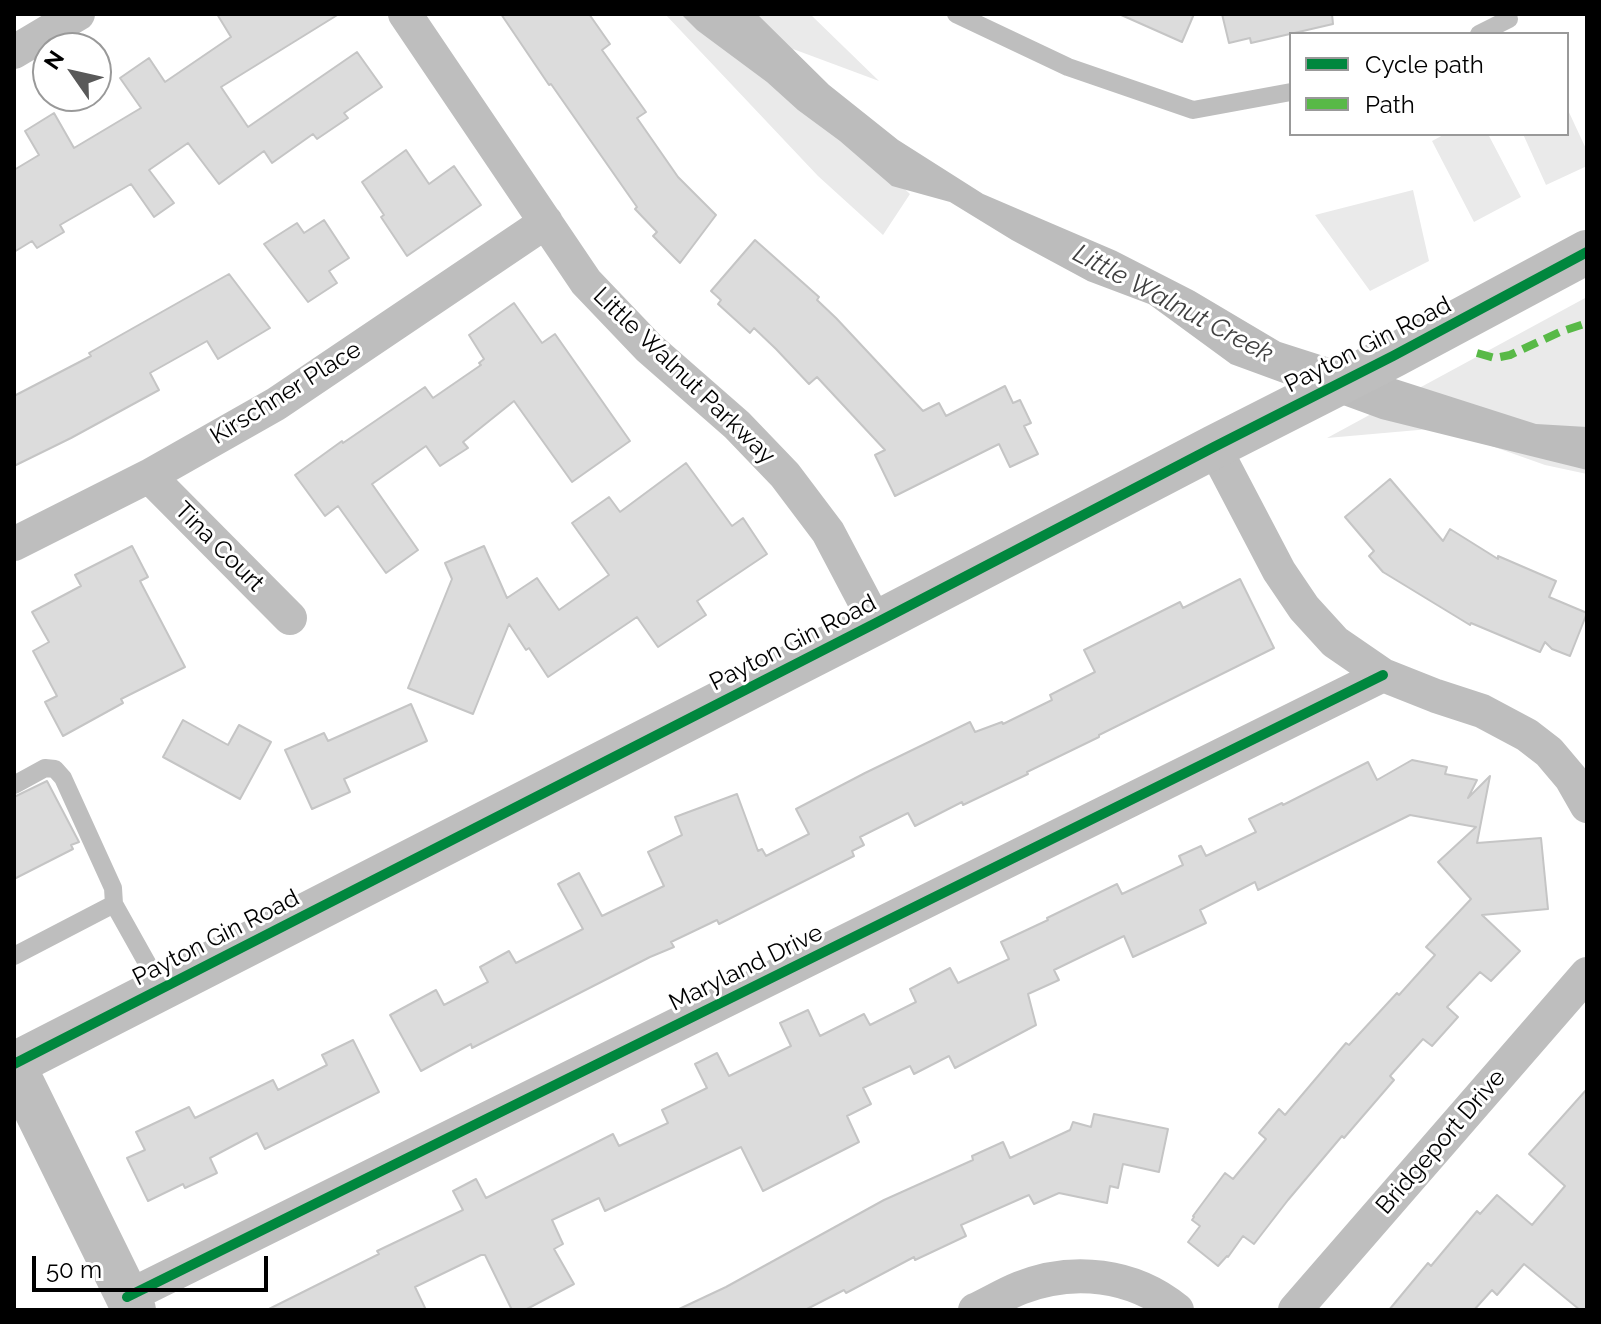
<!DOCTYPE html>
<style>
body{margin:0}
#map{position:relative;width:1601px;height:1324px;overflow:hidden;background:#fff;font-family:Raleway,sans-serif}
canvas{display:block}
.frame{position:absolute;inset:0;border:16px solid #000;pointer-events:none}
.legend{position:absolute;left:1289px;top:32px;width:280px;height:104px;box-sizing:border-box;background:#fff;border:2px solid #999;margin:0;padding:10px 14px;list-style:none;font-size:24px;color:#000}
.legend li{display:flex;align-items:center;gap:16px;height:40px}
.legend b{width:40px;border:2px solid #999}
.north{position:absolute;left:32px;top:32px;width:80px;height:80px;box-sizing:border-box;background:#fff;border:2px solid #999;border-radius:50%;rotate:304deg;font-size:22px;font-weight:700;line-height:32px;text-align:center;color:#000}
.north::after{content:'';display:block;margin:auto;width:28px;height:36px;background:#595959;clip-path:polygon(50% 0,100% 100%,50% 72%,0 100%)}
.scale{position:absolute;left:32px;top:1256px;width:236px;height:36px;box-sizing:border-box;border:4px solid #000;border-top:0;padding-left:10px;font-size:24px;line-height:28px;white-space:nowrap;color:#000;-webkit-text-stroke:6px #fff;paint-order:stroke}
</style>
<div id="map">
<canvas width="1601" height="1324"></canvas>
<div class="frame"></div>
<ul class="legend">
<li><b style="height:10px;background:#00873e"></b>Cycle path</li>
<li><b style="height:10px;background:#58b947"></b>Path</li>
</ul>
<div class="north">N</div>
<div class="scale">50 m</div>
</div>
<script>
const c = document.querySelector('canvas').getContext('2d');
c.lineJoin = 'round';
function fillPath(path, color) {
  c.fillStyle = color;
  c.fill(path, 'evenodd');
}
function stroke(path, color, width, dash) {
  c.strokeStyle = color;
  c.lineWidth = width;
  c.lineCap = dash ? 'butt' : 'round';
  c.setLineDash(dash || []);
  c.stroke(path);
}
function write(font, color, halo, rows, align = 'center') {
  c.font = font + ' Raleway,sans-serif';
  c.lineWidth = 6;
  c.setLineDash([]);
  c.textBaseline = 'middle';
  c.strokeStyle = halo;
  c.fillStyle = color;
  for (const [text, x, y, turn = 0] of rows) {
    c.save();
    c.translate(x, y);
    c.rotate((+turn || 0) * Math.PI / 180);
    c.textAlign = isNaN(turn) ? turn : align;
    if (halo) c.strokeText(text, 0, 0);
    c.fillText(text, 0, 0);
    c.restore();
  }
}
const green = new Path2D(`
 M665,14h145l69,67 -86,-32 74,104 43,41 -27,41 -65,-59z
 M1567,108l20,43v15l-41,19 -23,-51h44z
 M1445,134h43l33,63 -47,25 -42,-81z
 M1413,190l16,71 -59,30 -55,-76z
 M1587,297v177l-42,-9 -104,-37 -114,10z`);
const water = new Path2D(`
 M681,14h76l72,71 69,55 85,54 133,57 78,40 86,51 256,82 51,3v43l-206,-51 -150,-55 -82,-60 -61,-23 -76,-41 -62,-38 -58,-16 -52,-45 -42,-31 -31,-28 -70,-52z`);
const building = new Path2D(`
 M217,14h122l-118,73 27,40 109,-75 25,35 -38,26 4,5 -31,21 -4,-5 -41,29 -8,-12 -45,33 -31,-41 -39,27 25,33 -20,14 -23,-33 -71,41 4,7 -27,16 -5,-7 -18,11v-82l25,-15 -14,-24 29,-18 20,35 67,-40 -21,-30 29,-20 16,24 66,-45z
 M501,14h88l21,30 -8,6 44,62 -9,6 41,59 38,38 -36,48 -27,-27 4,-4 -22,-23 2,-2 -86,-123 -2,1z
 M1119,14h75l-12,28z
 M1222,14h110l1,10 -82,19 -1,-5 -21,5z
 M406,150l23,34 25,-18 27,39 -74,51 -26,-39 3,-2 -22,-33z
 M324,220l25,38 -20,13 8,12 -29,19 -44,-58 33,-21 7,10z
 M755,240l64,57 -2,3 19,18 87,93 16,-8 7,13 59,-30 8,17 7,-3 11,23 -7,3 14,28 -28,13 -11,-23 -104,52 -20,-41 10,-5 -68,-73 -8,7 -33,-35 -22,-21 -4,5 -32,-29 3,-4 -10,-9z
 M229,274l41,54 -52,31 -11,-18 -57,32 9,17 -88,48 -57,28v-70l77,-40 -2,-3z
 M514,303l28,40 13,-9 75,107 -58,41 -58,-81 -51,41 5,6 -28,18 -14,-20 -54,38 46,66 -32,23 -48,-67 -13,10 -30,-41 47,-34 1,2 82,-56 8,11 48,-33 -2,-2 5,-4 -15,-24z
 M686,463l46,63 11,-8 24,36 -70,47 9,14 -48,32 -21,-30 -89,60 -19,-29 -3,2 -17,-26 -36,90 -65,-26 44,-109 -7,-16 39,-17 23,52 30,-20 22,32 50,-35 -37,-52 37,-26 11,15z
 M1390,479l53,62 7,-12 48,30v-3l58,25 -7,16 38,16 -17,43 -18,-7 -7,-7 -5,10 -69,-29 -1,2 -87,-53 -14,-16 5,-5 -29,-34z
 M132,546l16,31 -8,4 45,86 -64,32 2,4 -60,33 -18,-34 12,-6 -24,-45 16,-9 -17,-30 49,-26 -6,-11z
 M1240,579l34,69 -175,87v2l-72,35 1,2 -65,31 -1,-3 -47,24 -7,-13 -48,24 4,8 -12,6 2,5 -135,68 -2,-4 -46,22 3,5 -24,10 -178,91 -1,-4 -50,27 -31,-56 46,-25 8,15 44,-23 -8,-15 29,-16 7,12 67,-34 -25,-45 21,-11 23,43 62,-30 -16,-34 34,-17 -7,-18 62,-23 21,57 4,-2 4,7 43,-22 -13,-25 69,-36 105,-51 5,10 27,-10 1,2 49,-24 -2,-5 45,-23 -11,-22 96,-48 3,6z
 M411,704l16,37 -83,38 6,13 -38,17 -27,-59 39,-17 4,8z
 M183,720l45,25 11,-20 32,17 -31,57 -77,-42z
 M1412,760l35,7 -2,7 32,6 -9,18 22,-22 -13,67 64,-5 7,71 -66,6 38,36 -29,30 -11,-9 -33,35 11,10 -26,29 -9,-7 -33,37 4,4 -50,58 -2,-2 -54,64 -34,44 -11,-8 -15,21 -1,-1 -9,10 -30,-24 12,-16 -8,-6 2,-3 -1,-1 32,-43 8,6 33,-40 -7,-6 20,-24 6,6 61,-72 3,2 48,-52 2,2 36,-40 -9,-8 45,-48 -33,-37 38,-35 -66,-12 -152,75 -3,-8 -55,28 6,13 -73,34 -9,-21 -70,34 5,10 -31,14 8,31 -81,43 -6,-12 -35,18 -4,-8 -47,22 8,16 -24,12 12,26 -96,49 -22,-44 -136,64 -6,-13 -47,22 11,24 -9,5 20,35 -49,26h-13l-27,-55h-4l-66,32 11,23h-159l112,-56 -2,-3 86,-41 -10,-19 23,-12 10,19 127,-64 6,12 49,-23 -6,-13 45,-22 -12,-24 22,-11 12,23 62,-30 -11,-23 28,-13 12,26 44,-22 6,11 46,-23 -6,-13 40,-21 8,15 51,-24 -8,-17 47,-22 -1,-2 70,-34 5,10 61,-29 -4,-9 22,-10 5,10 50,-24 -7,-13 33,-16 1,2 85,-43 9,18z
 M47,781l32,61 -8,3 2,4 -59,30v-82z
 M353,1040l26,52 -114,57 -8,-16 -47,25 7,15 -32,15 -2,-4 -35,17 -21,-43 18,-8 -9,-18 53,-25 6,11 78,-38 5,10 49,-25 -5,-10z
 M1587,1089v221h-7l-56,-46 -27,31 -5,-5 -18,20h-85l39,-47 3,3 46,-55 3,3 17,-19 35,30 33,-39 -36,-32z
 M1094,1114l74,15 -9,43 -36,-8 -5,24 -8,-2 -3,17 -48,-10 -25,11 -5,-9 -68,30 5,11 -51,24 -1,-3 -68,36 -2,-3 -39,20h-128l49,-23 158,-87 89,-40 -1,-4 31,-14 7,16 60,-28 3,-8 18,5z`);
const service = new Path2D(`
 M956,14l112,53 125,43 98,-18
 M1479,34l30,-15 -2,-5
 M14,785l31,-17 10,1 8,9 50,110 1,16
 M14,956l100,-52 47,84`);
const minor = new Path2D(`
 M405,14l181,268 63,66 88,77 48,50 43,57 48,91
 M14,52l64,-38
 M1214,447l65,124 25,37 31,34 48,33 53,21 46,15 45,24 22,17 22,26 16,28
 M149,476l141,142
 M14,544l135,-68 127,-72 270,-182
 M127,1297l1256,-622
 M975,1310c15,-7 30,-16 45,-22 53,-21 113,-14 157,22
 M1295,1310l292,-336`);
const tertiary = new Path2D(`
 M14,1064l862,-441 338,-176 179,-91 194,-104
 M14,1066l120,244`);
const quiet = new Path2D(`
 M1477,353l18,5 15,-3 50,-23 27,-9`);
const cycleway = new Path2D(`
 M14,1064l862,-441 338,-176 179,-91 194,-104
 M127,1297l1256,-622`);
const streetNames = [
 ["Payton Gin Road",1368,345,-27],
 ["Little Walnut Parkway",684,376,44],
 ["Kirschner Place",286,393,-32],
 ["Tina Court",219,547,45],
 ["Payton Gin Road",793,643,-27],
 ["Payton Gin Road",216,938,-27],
 ["Maryland Drive",746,968,-26],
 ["Bridgeport Drive",1441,1142,-49]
];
const waterNames = [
 ["Little Walnut Creek",1173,304,28]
];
fillPath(green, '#eaeaea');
fillPath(water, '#bcbcbc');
fillPath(building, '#dcdcdc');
stroke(building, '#c5c5c5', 2);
stroke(service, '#bebebe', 18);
stroke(minor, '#bebebe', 34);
stroke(tertiary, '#bebebe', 44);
stroke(quiet, '#58b947', 8, [16, 8]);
stroke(cycleway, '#00873e', 10);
write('24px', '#000', '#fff', streetNames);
write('italic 26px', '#404040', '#fff', waterNames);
</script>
